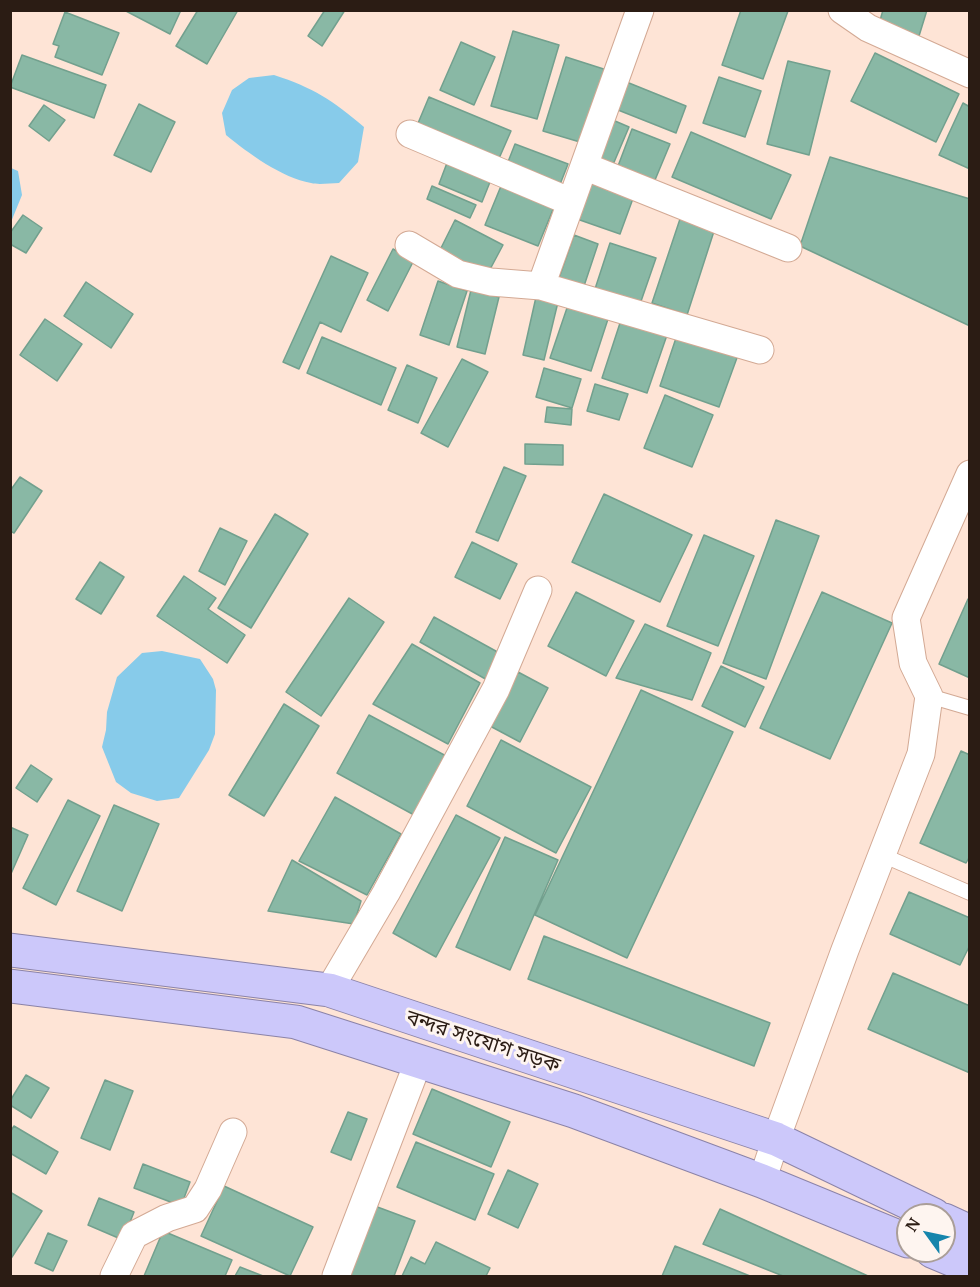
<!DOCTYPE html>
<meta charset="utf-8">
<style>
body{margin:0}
#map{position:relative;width:980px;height:1287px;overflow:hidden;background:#fee4d6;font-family:"PT Serif",serif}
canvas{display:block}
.frame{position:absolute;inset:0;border:12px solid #2b1c14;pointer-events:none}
.north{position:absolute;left:896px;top:1203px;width:60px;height:60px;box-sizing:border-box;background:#fef5f0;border:2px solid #aa9e98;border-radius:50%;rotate:303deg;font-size:16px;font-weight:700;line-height:24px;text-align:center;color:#2b1c14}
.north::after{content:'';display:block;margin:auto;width:21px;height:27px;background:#1685ac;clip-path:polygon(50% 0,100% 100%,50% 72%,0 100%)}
</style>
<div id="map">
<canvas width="980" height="1287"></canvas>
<div class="frame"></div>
<div class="north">N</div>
</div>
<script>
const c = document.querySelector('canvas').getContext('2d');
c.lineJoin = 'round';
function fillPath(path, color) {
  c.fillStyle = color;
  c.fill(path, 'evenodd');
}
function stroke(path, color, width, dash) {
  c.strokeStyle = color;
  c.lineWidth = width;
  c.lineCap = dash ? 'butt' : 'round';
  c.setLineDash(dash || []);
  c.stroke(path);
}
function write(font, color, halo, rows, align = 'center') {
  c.font = font + ' "PT Serif","Noto Sans Bengali",serif';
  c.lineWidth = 6;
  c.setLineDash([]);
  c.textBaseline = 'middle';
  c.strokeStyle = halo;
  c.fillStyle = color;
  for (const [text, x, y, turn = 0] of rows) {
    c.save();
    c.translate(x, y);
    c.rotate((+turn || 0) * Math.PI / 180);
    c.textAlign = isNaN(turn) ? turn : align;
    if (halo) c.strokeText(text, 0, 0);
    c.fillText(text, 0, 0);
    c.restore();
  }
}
const water = new Path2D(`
 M274,75c40,13 58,25 90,52l-6,35 -19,21c-9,0 -20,2 -28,0 -29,-5 -63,-30 -85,-48l-4,-22 10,-23 17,-12z
 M11,168l7,3 4,24 -11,27z
 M162,651l38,8 13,20 3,11 -1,44 -6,16 -30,48 -22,3 -26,-8 -15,-11 -14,-35 4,-17 1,-18 10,-35 25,-24z`);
const building = new Path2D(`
 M124,10h57l-11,24z
 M198,10h40l-31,54 -31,-18z
 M325,10h20l-23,36 -14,-10z
 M741,10l47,1 -25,68 -41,-14z
 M883,10h44l-8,26 -40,-12z
 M65,12l54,21 -17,42 -47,-18 4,-11 -6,-2z
 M513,31l46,14 -22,74 -46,-13z
 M461,42l34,15 -21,48 -34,-15z
 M875,53l84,41 -23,48 -85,-41z
 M22,55l84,30 -12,33 -84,-31z
 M566,57l47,15 -23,73 -47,-14z
 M788,61l42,10 -21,84 -42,-11z
 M719,77l42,14 -16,46 -42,-14z
 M624,81l62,25 -10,27 -63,-25z
 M429,97l82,34 -14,32 -81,-35z
 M963,103l7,4v62l-31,-14z
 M139,104l36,18 -24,50 -37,-17z
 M44,105l21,15 -16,21 -20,-15z
 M608,118l21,9 -17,40 -21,-9z
 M632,129l38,15 -15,36 -37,-14z
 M691,132l100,43 -20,44 -99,-42z
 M515,144l53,20 -9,23 -53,-20z
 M450,155l44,17 -12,30 -43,-18z
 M830,157l140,42v127l-170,-80z
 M592,178l43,15 -15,41 -43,-15z
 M432,186l44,19 -6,13 -43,-19z
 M501,186l53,21 -16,39 -53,-21z
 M682,213l34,12 -29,90 -35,-12z
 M23,215l19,13 -16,25 -16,-9v-11z
 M455,220l48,25 -16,30 -47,-25z
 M574,235l24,9 -14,42 -25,-8z
 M610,243l46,15 -17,49 -45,-15z
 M393,249l21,11 -26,51 -21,-11z
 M331,256l37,17 -27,59 -21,-10 -21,47 -16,-7z
 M438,281l29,10 -18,54 -29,-10z
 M86,282l47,32 -22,34 -47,-32z
 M471,290l28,7 -14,57 -28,-7z
 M536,297l22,5 -14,58 -21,-5z
 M568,305l40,14 -17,52 -41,-13z
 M45,319l37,25 -25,37 -37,-26z
 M621,320l46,15 -20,58 -45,-15z
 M677,335l61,20 -19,52 -59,-21z
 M322,337l74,31 -15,37 -74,-32z
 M462,359l26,13 -40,75 -27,-14z
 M407,365l30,13 -19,45 -30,-13z
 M544,368l37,11 -9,29 -36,-11z
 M595,384l33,10 -9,26 -32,-9z
 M665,395l48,20 -21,52 -48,-19z
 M547,407l25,2 -1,16 -26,-3z
 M525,444l38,1v20l-38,-1z
 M504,467l22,9 -28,65 -22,-9z
 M20,477l22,14 -28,42 -4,-2v-40z
 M604,494l88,41 -32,67 -88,-40z
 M275,514l33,20 -57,94 -33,-20z
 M776,520l43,16 -53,143 -43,-16z
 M220,528l27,13 -22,44 -26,-14z
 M704,535l50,21 -36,90 -51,-20z
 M472,542l45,22 -17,35 -45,-22z
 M100,562l24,15 -23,37 -25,-15z
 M184,576l32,22 -8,11 37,26 -18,28 -70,-47z
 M576,592l58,29 -28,55 -58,-30z
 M822,592l70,31 -62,136 -70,-31z
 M349,598l35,24 -63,94 -35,-24z
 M968,599l2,1v78l-31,-14z
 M434,617l69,38 -14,26 -69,-39z
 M645,624l66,29 -19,47 -76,-22z
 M412,644l68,39 -32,61 -75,-40z
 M721,666l43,21 -19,40 -43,-21z
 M518,672l30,16 -28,54 -30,-16z
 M641,690l92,42 -106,226 -92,-43z
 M284,704l35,22 -55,90 -35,-21z
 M369,715l79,42 -32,59 -79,-43z
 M501,740l90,47 -35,66 -89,-47z
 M961,751l9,4v101l-4,7 -46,-20z
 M31,765l21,14 -15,23 -21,-14z
 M335,797l66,37 -34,61 -68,-34z
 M68,800l32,16 -44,89 -33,-17z
 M114,805l45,19 -37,87 -45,-20z
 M456,815l44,23 -64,119 -43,-24z
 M10,827l18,8 -18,41z
 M505,837l53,23 -48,110 -54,-23z
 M292,860l69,41 -7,23 -86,-13z
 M909,892l61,26v27l-10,20 -70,-31z
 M544,936l226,87 -16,43 -226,-87z
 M893,973l77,33v67l-102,-44z
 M26,1075l23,13 -18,30 -21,-13v-4z
 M105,1080l28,11 -23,59 -29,-12z
 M432,1089l78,33 -19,45 -78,-33z
 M348,1112l19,7 -16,41 -20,-8z
 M14,1126l44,26 -12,22 -36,-21v-21z
 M416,1142l78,32 -19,46 -78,-33z
 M143,1164l47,18 -9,24 -47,-18z
 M508,1170l30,14 -20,44 -30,-14z
 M224,1186l89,41 -23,49 -89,-40z
 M10,1192l32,19 -32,49z
 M99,1198l35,14 -11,28 -35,-15z
 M372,1205l43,16 -21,55h-48z
 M720,1209l148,67h-85l-80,-32z
 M163,1231l69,29 -7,16h-81z
 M48,1233l19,8 -14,30 -18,-8z
 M436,1242l54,26 -4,8h-84l9,-19 14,7z
 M675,1246l75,30h-88z
 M240,1267l23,9h-28z`);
const service = new Path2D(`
 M929,696l41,12
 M882,855l88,38`);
const minor = new Path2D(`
 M640,10l-99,276 219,64
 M842,10l26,18 102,46
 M410,134l161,68
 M584,166l204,82
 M409,245l49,29 33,8 50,4
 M329,990l57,-97 110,-204 42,-99
 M762,1181l14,-42 69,-189 76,-196 8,-58 -16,-33 -7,-45 64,-144
 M114,1276l20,-41 33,-17 28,-9 13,-20 25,-57
 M336,1276l83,-216`);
const trunk = new Path2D(`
 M10,950l319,40 447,149 158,76
 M10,986l286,36 278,89 188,70 146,60
 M944,1220l26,12
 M932,1251l38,16`);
const streetNames = [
 ["বন্দর সংযোগ সড়ক",483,1042,18]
];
fillPath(water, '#87cbea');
fillPath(building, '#89b8a5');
stroke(building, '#72a08e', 1.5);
stroke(service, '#d3a994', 16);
stroke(minor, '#d3a994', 29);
stroke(trunk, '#8b83a8', 35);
stroke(service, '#fff', 14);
stroke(minor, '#fff', 27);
stroke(trunk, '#ccc8fa', 33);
write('21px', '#2b1c14', '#fef5f0', streetNames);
</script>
